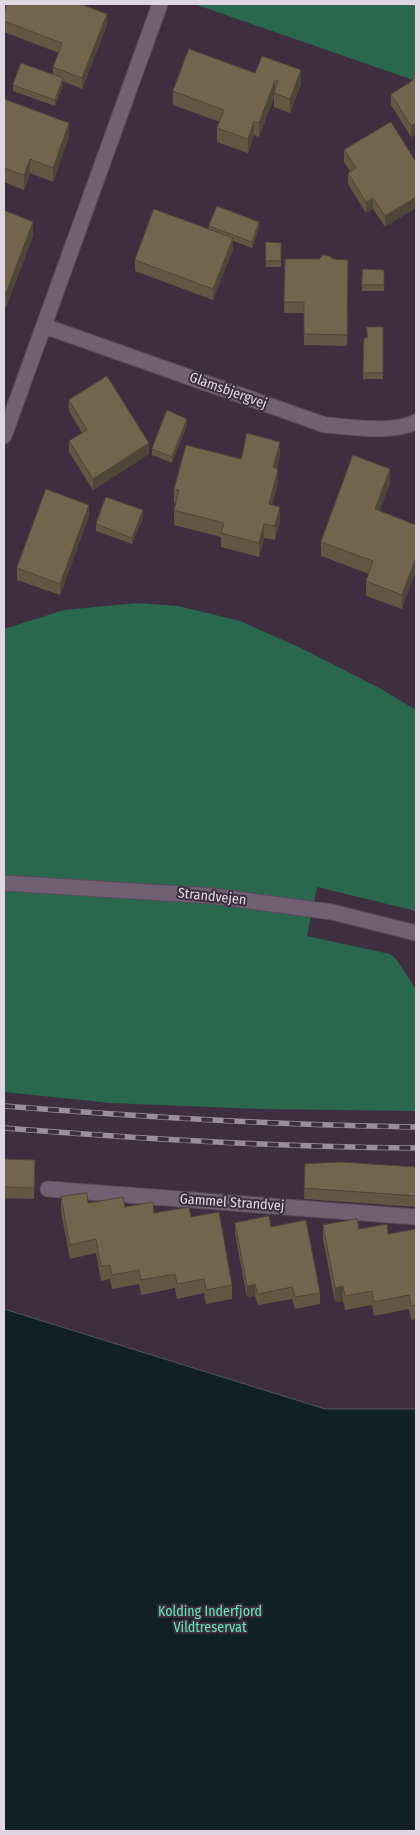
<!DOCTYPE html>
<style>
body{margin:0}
#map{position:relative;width:420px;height:1835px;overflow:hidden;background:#3e2e40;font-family:"Fira Sans Condensed",sans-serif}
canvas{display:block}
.frame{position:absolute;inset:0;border:5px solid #e0d6e1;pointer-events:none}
</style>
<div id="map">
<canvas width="420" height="1835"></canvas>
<div class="frame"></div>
</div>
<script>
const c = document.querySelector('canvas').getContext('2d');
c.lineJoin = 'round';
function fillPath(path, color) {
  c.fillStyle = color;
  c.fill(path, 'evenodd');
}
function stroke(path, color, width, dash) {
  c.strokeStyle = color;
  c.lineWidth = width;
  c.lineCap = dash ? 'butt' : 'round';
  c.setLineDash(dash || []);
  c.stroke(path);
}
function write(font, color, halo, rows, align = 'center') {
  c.font = font + ' "Fira Sans Condensed",sans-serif';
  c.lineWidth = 4;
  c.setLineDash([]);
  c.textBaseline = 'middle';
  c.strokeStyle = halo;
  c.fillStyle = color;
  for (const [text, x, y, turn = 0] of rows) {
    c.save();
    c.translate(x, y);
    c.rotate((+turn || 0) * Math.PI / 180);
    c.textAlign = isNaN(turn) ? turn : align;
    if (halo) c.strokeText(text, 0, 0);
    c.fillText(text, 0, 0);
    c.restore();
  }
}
const green = new Path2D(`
 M194,4h222v77z
 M138,603l40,3 62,15 65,29 78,40 33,20v201l-99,-24 -10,49 83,18 6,5 20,30v122l-157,-2 -149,-6 -106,-11v-463l60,-19z`);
const water = new Path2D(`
 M4,1309l321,100h91v422h-412z`);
const minor = new Path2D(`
 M44,326l281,99c29,2 64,9 91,-3
 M4,436l156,-432
 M4,883l209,13 119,16 84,21
 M48,1189l368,28`);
const rail = new Path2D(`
 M4,1106c137,11 274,19 412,21
 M4,1128c137,11 274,19 412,20`);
const wall = new Path2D(`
 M4,13l103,12 -25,64 -19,-8v4l-8,21 -42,-15v-6l40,-10v-8l6,-14 -55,-21z
 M416,71v63l-5,3 -20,-32v-11l21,-13z
 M255,73l46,11 -11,29 -16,-6v-10l-15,40 -5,-2 -6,18 -31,-11v-14l3,-6 -47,-17v-14z
 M4,99l65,38 -16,45 -23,-9 -6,17 -20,-8z
 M391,122l-6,105 -12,-18 -7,4 -18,-29v-11l2,-2 -6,-9v-12z
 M4,210l29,26 -27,71 -2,-1z
 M209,226l50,2 -7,20 -19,-7v8l-20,51 -78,-29v-11l74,-31z
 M266,242l15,1v24h-15z
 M285,259l63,1 -1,86 -43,-1v-32h-20z
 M363,269l21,1v21h-22z
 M383,327v52h-20l1,-41h3z
 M69,400l80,54 -56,36 -24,-38v-11l13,-8 -13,-22z
 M187,425l-15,38 -20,-8v-6z
 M280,456l-3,12 1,15 -6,22 8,16 -5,19 -11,-2 -5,19 -38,-10v-10l-47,-12v-15l1,-7h-1v-14l67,-30z
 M390,483l-11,28 37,14 -14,84 -36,-13v-15l3,-7 -48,-18v-14z
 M89,516l-29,79 -43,-15v-12z
 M143,517l-11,27 -36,-13v-7z
 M4,1159l31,12 -1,28 -30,-1z
 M305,1164l111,3v40l-112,-8z
 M61,1197l27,6 37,4 29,6 37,4 41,68v14l-26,5 -2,-11 -27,6 -2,-11 -34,7 -2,-11 -27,5 -2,-10 -9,2 -5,-28 -26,6 -9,-47z
 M235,1223l36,4 49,66v11l-25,5 -3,-10 -34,6 -3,-9 -8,1 -12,-63z
 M323,1225l36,4 29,5 28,-5v90l-5,1 -2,-11 -35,7 -2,-11 -27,5 -2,-9 -8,1 -12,-63z`);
const shadedWall = new Path2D(`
 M107,14v11l-25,64v-11z
 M301,70v14l-11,29v-14z
 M63,78v7l-8,21v-6z
 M275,80v13h-1v4l-15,40v-14z
 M254,121v14l-6,18v-14z
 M69,123v14l-16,45v-14z
 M416,123v11l-5,3v-11z
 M30,159v14l-6,17v-15z
 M416,197v11l-31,19v-11z
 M373,198v11l-7,4v-11z
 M33,222v14l-27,71v-14z
 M259,222v6l-7,20v-6z
 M233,238v11l-20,51v-11z
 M187,419v6l-15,38v-6z
 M280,442v14l-7,25v-14z
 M149,443v11l-56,36v-11z
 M278,469v14l-9,35v-14z
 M390,469v14l-15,40v-14z
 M89,505v11l-29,79v-11z
 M280,507v14l-5,19v-14z
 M143,510v7l-11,27v-6z
 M264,524v14l-5,19v-14z
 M416,557v14l-14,38v-14z
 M255,1284v12l-8,1v-11z
 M343,1286v15l-8,1v-14z`);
const building = new Path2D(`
 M7,4h73l27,10 -25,64 -29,-11 9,-24 -58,-22v-8z
 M189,49l66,24 7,-17 39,14 -11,29 -16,-6 4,-12 -3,-1 -16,43 -5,-2 -6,18 -31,-11 7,-18 -51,-19z
 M21,63l42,15 -8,22 -42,-15z
 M416,70v53l-5,3 -20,-32 21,-13z
 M4,99l65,24 -16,45 -23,-9 -6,16 -20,-7z
 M391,122l25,40v35l-31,19 -12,-18 -7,4 -18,-29 8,-5 -12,-18z
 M217,206l42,16 -7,20 -43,-16z
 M154,209l79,29 -20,51 -78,-29z
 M4,210l29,12 -27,71 -2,-1z
 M266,242l15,1v18h-15z
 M323,255l6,1 4,3 15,1 -1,75 -43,-1v-32h-20l1,-43h34z
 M363,269l21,1v15h-22z
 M367,327h16v46h-20l1,-35h3z
 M107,376l42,67 -56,36 -24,-38 18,-11 -18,-30z
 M167,410l20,9 -15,38 -20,-8z
 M247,433l33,9 -7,25 5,2 -9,35 11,3 -5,19 -11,-2 -5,19 -38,-10 3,-10 -50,-13 5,-20 -5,-1 12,-44 55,14z
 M353,455l37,14 -15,40 41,16v32l-14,38 -36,-14 7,-20 -52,-19z
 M46,489l43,16 -29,79 -43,-16z
 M106,497l37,13 -11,28 -36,-14z
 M4,1159l31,1 -1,28 -30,-1z
 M341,1162l75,5v29l-112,-8 1,-24z
 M87,1193l1,10 35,-6 2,10 28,-5 1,11 35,-6 2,10 28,-5 13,73 -26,5 -2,-11 -27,5 -2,-10 -34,6 -2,-10 -27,5 -2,-10 -9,1 -5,-27 -26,6 -9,-48z
 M269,1216l2,11 35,-7 14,73 -25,4 -3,-10 -34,7 -3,-10 -8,2 -12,-63z
 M357,1219l2,10 28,-5 1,10 28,-5v76l-5,1 -2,-11 -35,7 -2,-11 -27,5 -2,-10 -8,2 -12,-63z`);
const streetNames = [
 ["Glamsbjergvej",228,391,20],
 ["Strandvejen",212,897,6],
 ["Gammel Strandvej",232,1203,4]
];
const parkNames = [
 ["Kolding Inderfjord",210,1612],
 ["Vildtreservat",210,1628]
];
fillPath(green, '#29674e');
fillPath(water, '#112123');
stroke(water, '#4f575c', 1);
stroke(minor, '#594c5a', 17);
stroke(minor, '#715f72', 15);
stroke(rail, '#9b8e9c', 5.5);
stroke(rail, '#3e2e40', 4, [11]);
fillPath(wall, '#635643');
fillPath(shadedWall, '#504637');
fillPath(building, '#73644e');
stroke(building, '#504637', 1);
write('14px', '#e0d6e1', '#3e2e40', streetNames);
write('14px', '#61ebb4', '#3e2e40', parkNames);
</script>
